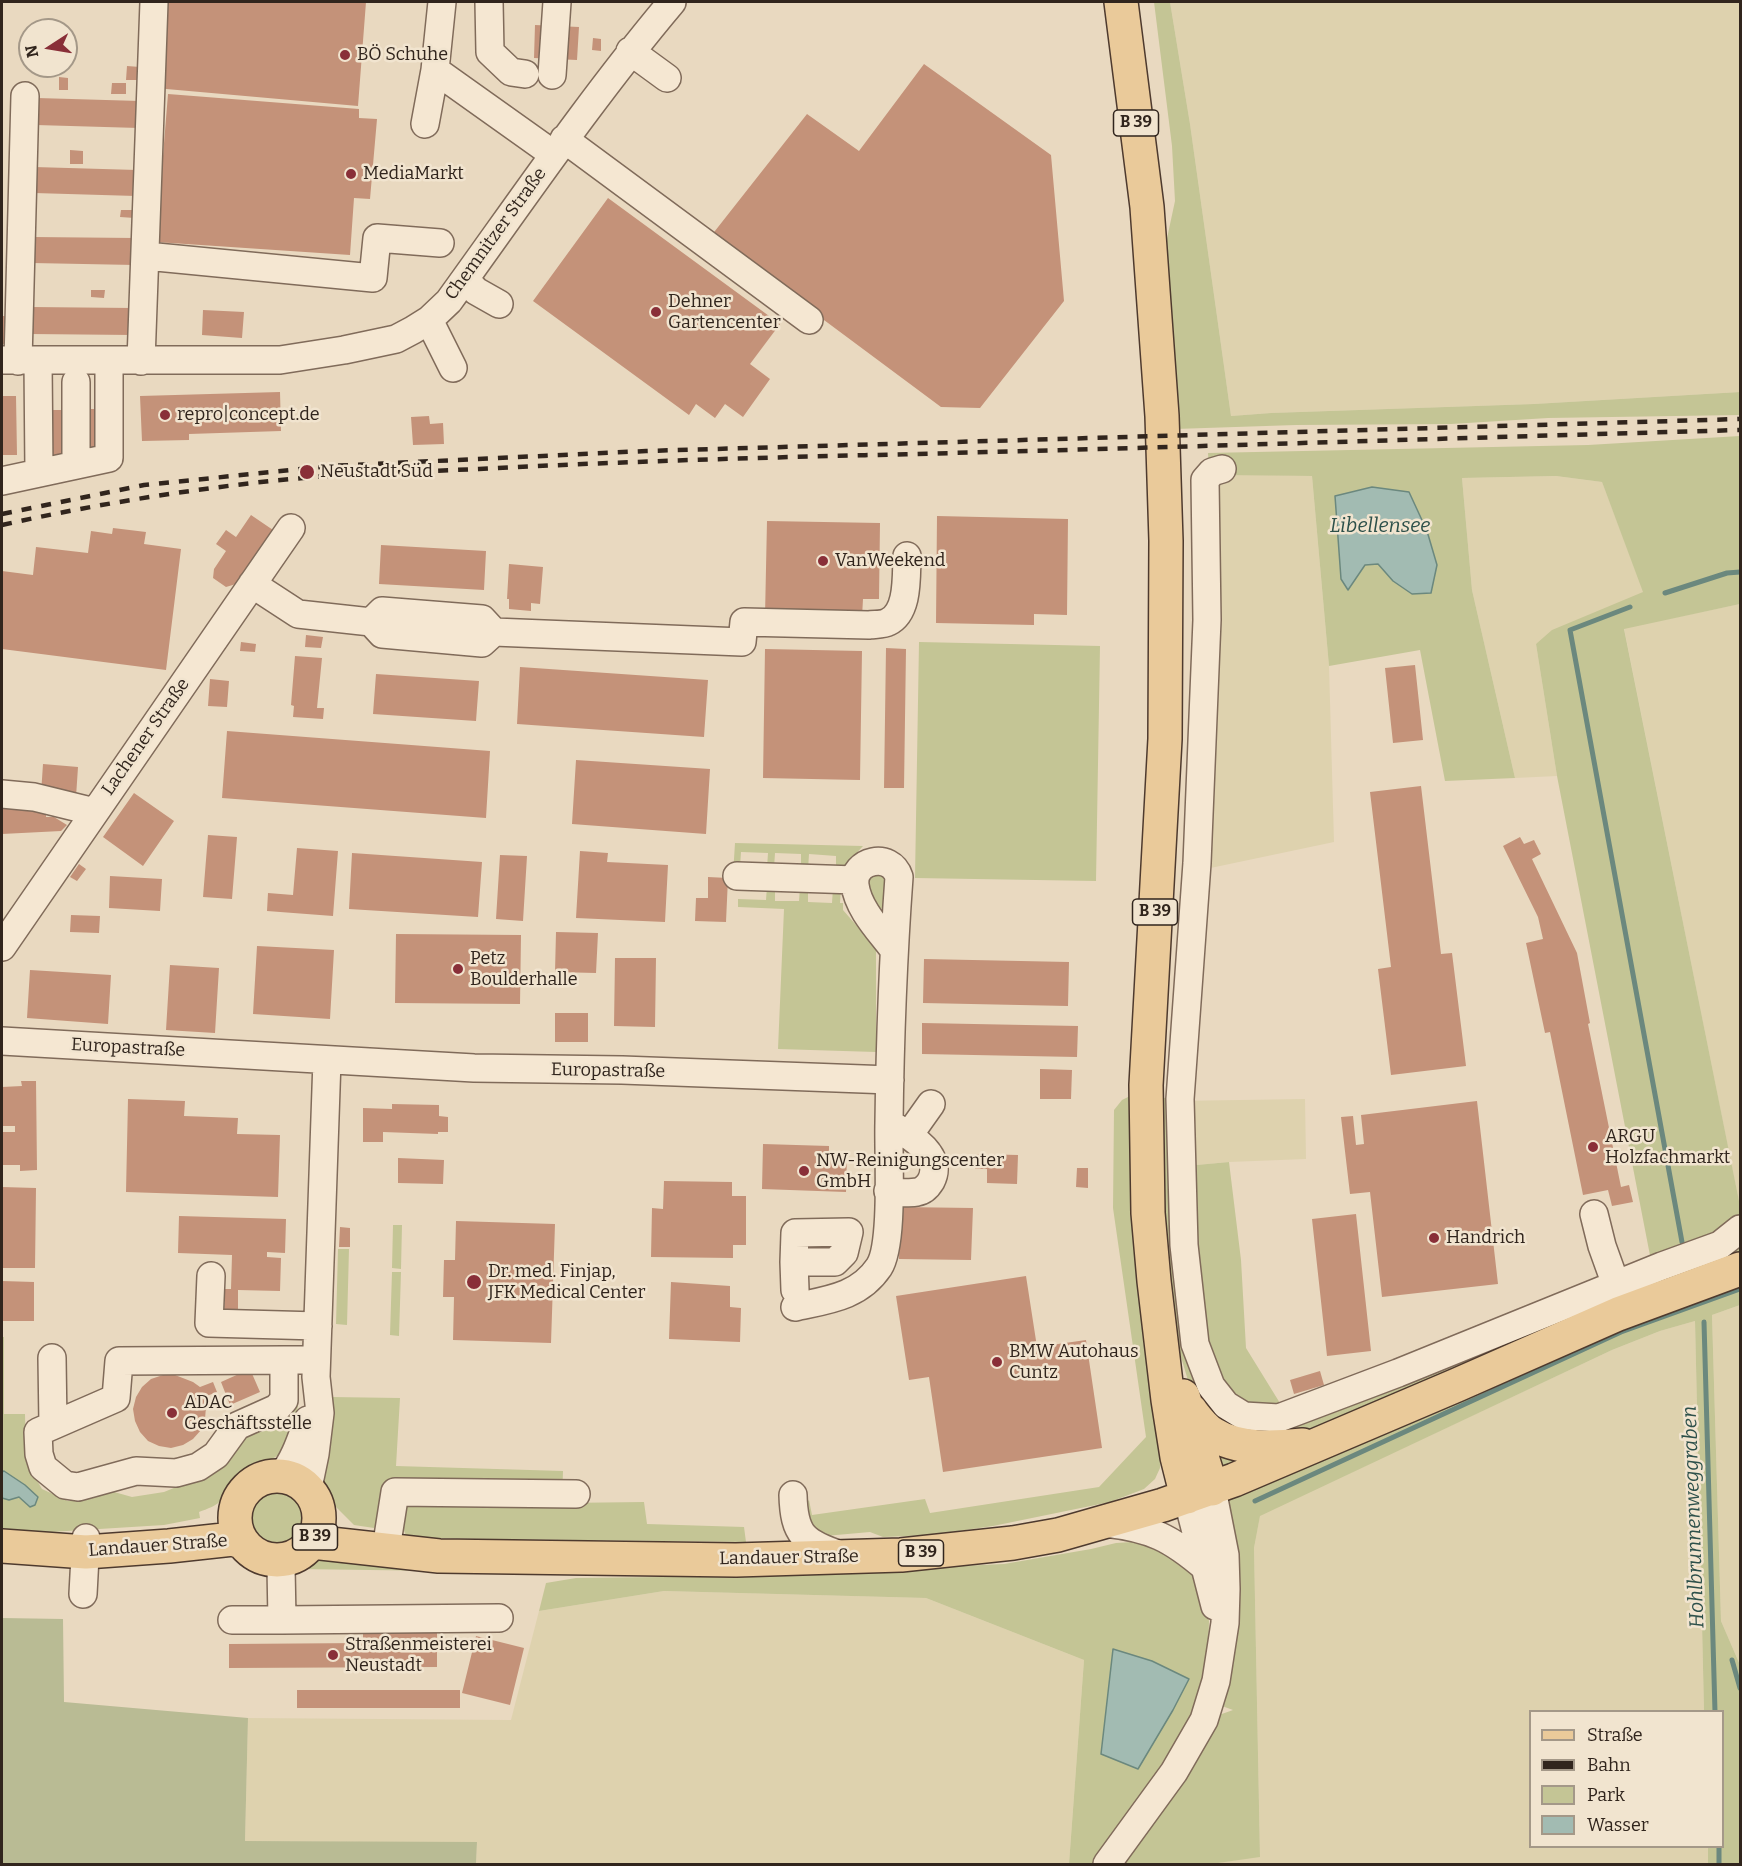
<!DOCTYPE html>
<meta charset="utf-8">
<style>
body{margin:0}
#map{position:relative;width:1742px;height:1866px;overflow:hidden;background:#e9d9c0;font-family:Bitter,serif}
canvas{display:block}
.frame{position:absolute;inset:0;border:3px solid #31251d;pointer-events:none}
.legend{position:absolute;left:1529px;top:1710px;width:195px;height:138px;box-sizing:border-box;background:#f1e4cf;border:2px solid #a49888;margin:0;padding:8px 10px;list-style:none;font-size:18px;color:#31251d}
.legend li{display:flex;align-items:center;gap:12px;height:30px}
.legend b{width:30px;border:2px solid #a49888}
.north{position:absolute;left:18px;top:18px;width:60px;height:60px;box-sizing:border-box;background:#f1e4cf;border:2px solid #a49888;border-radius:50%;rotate:258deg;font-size:16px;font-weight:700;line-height:24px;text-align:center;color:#31251d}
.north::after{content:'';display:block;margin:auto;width:21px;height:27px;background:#892f38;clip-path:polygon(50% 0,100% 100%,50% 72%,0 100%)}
</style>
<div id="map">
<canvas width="1742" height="1866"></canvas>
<div class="frame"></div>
<ul class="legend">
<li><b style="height:8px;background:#eaca9a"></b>Straße</li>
<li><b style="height:8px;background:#31251d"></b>Bahn</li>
<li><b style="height:16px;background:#c4c595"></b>Park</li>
<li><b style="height:16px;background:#a2bbb2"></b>Wasser</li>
</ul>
<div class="north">N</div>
</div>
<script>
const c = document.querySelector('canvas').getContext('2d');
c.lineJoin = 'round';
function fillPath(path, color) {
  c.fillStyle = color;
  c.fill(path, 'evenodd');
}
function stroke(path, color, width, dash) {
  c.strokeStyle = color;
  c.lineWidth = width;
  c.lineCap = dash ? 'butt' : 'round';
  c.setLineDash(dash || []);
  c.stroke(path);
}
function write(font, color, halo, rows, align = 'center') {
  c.font = font + ' Bitter,serif';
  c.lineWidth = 5;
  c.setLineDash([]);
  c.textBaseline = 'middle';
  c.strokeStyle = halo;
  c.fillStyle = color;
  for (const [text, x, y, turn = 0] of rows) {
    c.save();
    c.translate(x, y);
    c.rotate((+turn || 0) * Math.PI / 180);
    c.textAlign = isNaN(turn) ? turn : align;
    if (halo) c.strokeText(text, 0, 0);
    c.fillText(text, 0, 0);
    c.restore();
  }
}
const farmland = new Path2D(`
 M1170,2h570v390l-206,12 -263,9 -40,3 -41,-292z
 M1223,474l89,2 17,190 5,176 -133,28 9,-388z
 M1556,476l46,6 42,110 -108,52 21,132 -42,2 -43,-188 -10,-112z
 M1740,604v603l-116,-579z
 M1305,1099l1,60 -77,3 -54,5v-66z
 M1740,1305v360l-19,-44 -9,-306z
 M1695,1321l9,390 -174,1v134l178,1v17h-497l49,-8 -6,-308 6,-33 352,-165 48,-19z
 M664,1591l262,7 158,62 -15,204h-593l1,-21 -232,-2 3,-123 263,2 28,-109z`);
const green = new Path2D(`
 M1154,2h16l20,122 41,292 40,-3 263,-9 206,-12v23l-192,3 -97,6 -155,1 -121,4 -12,-172 12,-56 -3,-55z
 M1740,436v168l-116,25 116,577v99l-28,10 9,306 19,44v199h-32v-17l14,-1v-134l-18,-1 -9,-390 -35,10 -48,19 -352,166 -6,32 6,309 -49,7h-142l15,-204 -158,-62 -262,-7 -125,20 7,-28 30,-5 172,-2 256,-12 87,-15 25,-6 32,-2 23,6 28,34 10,40 -1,40 -17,64 42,-15 -11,-4 12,-44 1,-125 -57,-190 -13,-73 -7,-178 17,5v66l54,-5 12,98 5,88 45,73 363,-145 -97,-500 -21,-132 16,-14 91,-38 -41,-110 -46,-6 -94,2 10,112 43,188 -70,3 -25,-131 -91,16 -17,-190 -89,-1 -13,7 -2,-29 380,-8zM1409,492l18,39 10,34 -44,16 -15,-17 -13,1 -17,25z
 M919,642l181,4 -4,235 -181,-3z
 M735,843l128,3 -21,23 -6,1v-14l-27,-2 -1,16 -7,-1v-15l-26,-1 -1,15h-7l1,-15 -27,-1 -1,15 -7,8z
 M871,871l15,6 -1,31 -5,1 -8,-7 -6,-25z
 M767,886h8v15h24l1,-14h8v15l24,1 1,-15h8l-1,15h3v7l33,38v104l-98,-3 6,-140 -46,-2v-8l28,1z
 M1130,1096l1,113 12,130 18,116 -1,13 -5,11 -11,10 -34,13 -117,24 -62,9 -48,2 -13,-5 -56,5 -11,-31 6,-6 3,15 113,-16 5,14 169,-26 47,-50 -33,-229 1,-98 8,-10z
 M393,1225h9l-1,44 -9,-1z
 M338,1249h11l-2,76 -11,-1z
 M392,1272h9l-2,64 -9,-1z
 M2,1337h2v77h21l1,48 16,27 26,12 39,-11 25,7 32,-5 42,-17 33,-39 51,-32 8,2c-3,13 -3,29 -11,40 -11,16 -29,16 -44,27 -9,7 -13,17 -20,25 -6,8 -16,11 -24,14l1,6 -36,7 -162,10z
 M331,1397l69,1 -4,68 167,5 -1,32 82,-1 3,22 97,3 2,15 -339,-4 -7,-17 -14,-3 -12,10 -20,-3 -21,-21 -11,-27z
 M246 1517a32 32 0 1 1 64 0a32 32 0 1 1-64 0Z
 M321,1550l121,21 -145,-2 5,-10z`);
const cemetery = new Path2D(`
 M2,1618l61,1 1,83 184,16 -3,123 232,1 -1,22h-474z`);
const water = new Path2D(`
 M1372,487l37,5 18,39 10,34 -6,28 -19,1 -19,-13 -15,-17 -13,1 -17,25 -7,-11 -6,-83z
 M4,1471l21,14 13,12 -3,8 -5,2 -11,-10 -10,3 -7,-2v-26z
 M1113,1649l39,12 37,18 -16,31 -35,59 -37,-15z`);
const stream = new Path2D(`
 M1665,593l62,-20 13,-1
 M1630,607l-60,23 112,612
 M1704,1322l11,390
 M1255,1501l366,-169 119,-43
 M1732,1660l8,28
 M1719,1846v18`);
const building = new Path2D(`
 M162,2h204l-8,104 -203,-18z
 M535,25l44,2 -2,33 -43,-2z
 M593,38l8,1v12l-9,-1z
 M924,64l127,91 13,146 -84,107 -39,-1 -230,-171 96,-122 52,37z
 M127,66l13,1 -1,13h-13z
 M59,77l9,1v12h-9z
 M112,83h14v11h-15z
 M168,94l191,15v9l18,1 -7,80 -16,-1 -4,57 -194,-13z
 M37,98l103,3 -1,27 -103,-3z
 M70,150l13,1v13h-13z
 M34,167l103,3 -1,26 -102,-3z
 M608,198l172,126 -30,40 20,15 -27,38 -18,-13 -10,14 -19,-14 -7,11 -156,-114z
 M121,210h14v8l-15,-1z
 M33,237l102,1v27l-103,-2z
 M91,290h14l-1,8 -13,-1z
 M31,307l102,1v27l-103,-1z
 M203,310l41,2 -2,26 -40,-3z
 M2,316h4v28h-4z
 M280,392l1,39 -92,3v6l-47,1 -2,-45z
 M2,396h14l1,59h-15z
 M80,409h17l-1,50h-17z
 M49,410h15v49h-16z
 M429,416l1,8 13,-1 1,21 -31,1 -2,-28z
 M251,515l22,15 -37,54 -10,3 -13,-9 1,-9 12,-18 -10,-7 10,-14 10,7z
 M937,516l131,3 -1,96 -33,-1v11l-98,-2z
 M767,521l113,2 -1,76h-16l-1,18 -97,-1z
 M113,528l33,4 -2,12 37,5 -15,121 -164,-21v-78l31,4 3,-28 52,6 3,-22 21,3z
 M381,545l105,6 -2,39 -105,-6z
 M509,564l34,3 -3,37 -9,-1v8l-22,-2v-10h-2z
 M306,635l17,2 -2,11 -16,-1z
 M241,642l15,2 -1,8 -15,-1z
 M886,648l20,1 -2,139h-20z
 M765,649l97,2 -2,129 -97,-2z
 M295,656l27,2 -5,50h7l-1,11 -30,-2 1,-11 -3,-1z
 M1415,665l8,75 -30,3 -8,-75z
 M520,667l188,13 -4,57 -187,-13z
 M376,674l103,7 -3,40 -103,-7z
 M210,679l19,2 -2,26 -19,-1z
 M227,731l263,20 -4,67 -264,-20z
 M576,760l134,9 -4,65 -134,-10z
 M43,764l35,3 -2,30 -35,-3z
 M1421,786l20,168 11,-1 14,113 -75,9 -13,-106 13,-2 -21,-175z
 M134,793l40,28 -31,45 -40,-29z
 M2,806h7v3l37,-2v10h8l13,8 -6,6 -59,3z
 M208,835l29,2 -5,62 -29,-2z
 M1520,837l4,7 10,-4 7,14 -9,5 45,94 13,70 -2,1 33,163 8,-2 4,17 -21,4 -4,-16 -25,5 -33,-163 -5,1 -19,-90 17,-4 -5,-22 -35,-71z
 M297,848l41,3 -5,65 -66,-5 1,-18 25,2z
 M580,851l28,2 -1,9 61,3 -3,57 -89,-4z
 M352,853l130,9 -4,55 -129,-8z
 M500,855l27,1 -4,65 -27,-2z
 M79,864l7,5 -9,12 -7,-4z
 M110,876l52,3 -2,32 -51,-3z
 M708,877l20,1 -2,44 -31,-1 1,-23h12z
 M71,915l29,1 -1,17 -29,-1z
 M556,932l42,1 -2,40 -41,-1z
 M396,934l125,1 -1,69 -125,-1z
 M257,946l77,4 -4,69 -77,-5z
 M615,958h41l-1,69 -41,-1z
 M924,959l145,3 -1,44 -145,-3z
 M170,965l49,3 -4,65 -49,-3z
 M30,970l81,5 -3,49 -81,-6z
 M555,1013h33v29h-33z
 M922,1023l156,3 -1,31 -155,-3z
 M1040,1069l32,1 -1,29h-31z
 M21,1081h15l1,89 -17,1v-6h-18v-33h13v-6h-13v-39l20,-1z
 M128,1099l57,2 -1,15 54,2 -1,16 43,1 -2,62 -152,-5z
 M1477,1101l21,183 -116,13 -12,-105 -20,2 -9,-77 12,-1 3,29 8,-1 -3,-29z
 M392,1104l47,1v11l9,1v15h-10v2l-55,-2v10h-20v-34l29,1z
 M763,1144l66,2v7l18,1 -1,38 -84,-3z
 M976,1154l42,1 -1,29 -30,-1v-14h-12z
 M398,1158l46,2 -1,24 -45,-1z
 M1077,1168h11v20l-12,-1z
 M664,1181l68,1v14h14v49h-13v13l-82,-1 1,-49 11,1z
 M2,1187l34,1 -1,80h-33z
 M900,1207l73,1 -2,52 -72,-1z
 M1356,1214l15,137 -44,5 -15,-137z
 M179,1216l107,3 -1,34 -18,-1v5l14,1 -1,33 -42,-1v25h-14l1,-26h6l1,-34 -54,-2z
 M456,1221l99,3 -4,119 -98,-3 1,-43h-11l1,-37h11z
 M340,1227l10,1v19h-11z
 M1026,1276l11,71 49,-7 16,108 -159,24 -14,-95 -20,3 -13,-84z
 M2,1281l32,1v39h-32z
 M671,1282l59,4v21l11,1 -1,34 -71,-3z
 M250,1369l10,23 -30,13 -9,-23z
 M1320,1371l4,14 -30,9 -4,-14z
 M163,1375h12l18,7 7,5 13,-5 4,10 -13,5 2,10 -1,12 -4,11 -8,9 -10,6 -12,3 -12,-2 -11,-5 -8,-9 -5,-11 -2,-12 3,-12 6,-10 9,-8z
 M437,1629v38l-208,1v-24l134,-1v-13z
 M476,1636l48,12 -14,57 -48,-12z
 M297,1690h163v18h-163z`);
const minor = new Path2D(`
 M489,2l1,50 21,20 14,2
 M630,51l37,27
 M435,70l118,84
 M552,75l5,-73
 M425,124l10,-54 7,-68
 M564,139l245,181
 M146,256l227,22 4,-40 63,5
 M465,279l11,12 23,13
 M429,320l24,48
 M2,360h278l64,-10 52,-11 17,-9 16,-10 20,-19c73,-101 143,-204 223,-299
 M18,361l7,-265
 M38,361l1,112
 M141,361l13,-359
 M76,465v-83
 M1222,469l-10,3 -7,8 2,140 -10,243 -17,236 4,146 11,99 16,42 15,19 18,11 35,2 119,-45 264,-107 58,-21 20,-16
 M2,481l107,-23v-97
 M252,584l46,30 73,8 11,12 100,9 12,-11 248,10 2,-20 125,3c5,-1 14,0 19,-3 21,-10 18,-46 19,-66
 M371,622l11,-11 100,8 12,13
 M2,794l32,3 61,15
 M737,876l118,4
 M2,947l289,-419
 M2,1041l472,27 148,2 268,10
 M909,1135l22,-31
 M888,1191c9,1 20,3 29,1 6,-1 11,-6 14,-11 14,-27 -24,-47 -42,-58
 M1594,1214l8,32 14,39
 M794,1262l1,-29 54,-1 -5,21 -9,9h-41l1,28
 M211,1276l-2,47 109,3
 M795,1307c32,-7 64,-10 84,-40 15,-23 9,-113 10,-144 1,-82 4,-164 10,-246 -8,-26 -47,-17 -44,8 3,24 25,46 39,65
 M52,1358l1,67
 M284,1360l-165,1 -3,37 -78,34 1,22 4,13 22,18 13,2 58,-16 40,2 22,-6 18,-12 21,-29 40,-18 7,-8v-40h32
 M282,1475c13,-16 19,-36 26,-55
 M308,1488l7,-34 5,-41 -4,-36 11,-317
 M793,1495c1,40 11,48 48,60
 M1187,1497l28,109
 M1105,1523c46,5 66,15 101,45
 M386,1549l9,-57 181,2
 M279,1561l2,6 1,53 217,-2
 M83,1594l3,-56
 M232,1620h50
 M1107,1864l67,-92 30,-52 12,-39 9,-58 1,-34 -1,-34 -13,-66`);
const major = new Path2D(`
 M1121,2l26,205 15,209 4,125 -1,198 -19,346 2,128 6,68 14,119 9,57 10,40
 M1183,1396l29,93
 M1190,1410c7,9 13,18 23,24 25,16 61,14 90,11
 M235 1518a42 42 0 1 1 84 0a42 42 0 1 1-84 0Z
 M312,1542l127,14 297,4 165,-5 112,-12 45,-8 105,-30 71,-25 223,-95 161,-71 122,-45
 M2,1546l84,6 83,-6 64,-7 8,3`);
const rail = new Path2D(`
 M2,514l142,-29 186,-19 316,-15 1094,-32
 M2,525c85,-19 171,-33 259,-43 72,-8 146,-10 218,-13 132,-7 263,-11 394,-14 289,-7 578,-17 867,-25`);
const markers = [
 [345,55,6,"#892f38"],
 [351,174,6,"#892f38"],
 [656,312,6,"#892f38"],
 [165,415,6,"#892f38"],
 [307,472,8,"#892f38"],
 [823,561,6,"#892f38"],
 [458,969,6,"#892f38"],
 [1593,1147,6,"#892f38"],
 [804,1171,6,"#892f38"],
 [1434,1238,6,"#892f38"],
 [474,1282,8,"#892f38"],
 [997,1362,6,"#892f38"],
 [172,1413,6,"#892f38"],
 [333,1655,6,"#892f38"]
];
const shields = [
 [1136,123,45],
 [1155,912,45],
 [315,1537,45],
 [921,1553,45]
];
const shieldNames = [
 ["B 39",1136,123],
 ["B 39",1155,912],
 ["B 39",315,1537],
 ["B 39",921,1553]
];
const poiNames = [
 ["BÖ Schuhe",357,55],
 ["MediaMarkt",363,174],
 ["Dehner",668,302],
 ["Gartencenter",668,323],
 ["repro|concept.de",177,415],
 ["Neustadt Süd",320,472],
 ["VanWeekend",835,561],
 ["Petz",470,959],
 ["Boulderhalle",470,980],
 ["ARGU",1605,1137],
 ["Holzfachmarkt",1605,1158],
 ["NW-Reinigungscenter",816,1161],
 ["GmbH",816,1182],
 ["Handrich",1446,1238],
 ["Dr. med. Finjap,",488,1272],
 ["JFK Medical Center",488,1293],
 ["BMW Autohaus",1009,1352],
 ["Cuntz",1009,1373],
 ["ADAC",184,1403],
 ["Geschäftsstelle",184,1424],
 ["Straßenmeisterei",345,1645],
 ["Neustadt",345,1666]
];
const streetNames = [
 ["Chemnitzer Straße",496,234,-54],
 ["Lachener Straße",146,737,-55],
 ["Europastraße",128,1048,3],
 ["Europastraße",608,1071,1],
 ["Landauer Straße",158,1546,-4],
 ["Landauer Straße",789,1558,-1]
];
const waterNames = [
 ["Libellensee",1380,526],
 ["Hohlbrunnenweggraben",1694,1517,-92]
];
fillPath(farmland, '#ded2ae');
fillPath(green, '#c4c595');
fillPath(cemetery, '#b9bb94');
fillPath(water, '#a2bbb2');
stroke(water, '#6b887e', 1.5);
stroke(stream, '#6b887e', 5);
fillPath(building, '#c49279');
stroke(minor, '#806b5a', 30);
stroke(major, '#4e3a2e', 36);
stroke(minor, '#f5e7d2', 27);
stroke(major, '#eaca9a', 33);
stroke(rail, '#31251d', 4.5, [10, 10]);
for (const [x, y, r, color] of markers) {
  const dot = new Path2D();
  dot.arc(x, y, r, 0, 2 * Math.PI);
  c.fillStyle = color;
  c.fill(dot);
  stroke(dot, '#f1e4cf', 2);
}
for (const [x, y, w] of shields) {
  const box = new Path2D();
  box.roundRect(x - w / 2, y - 13, w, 26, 4.5);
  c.fillStyle = '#f1e4cf';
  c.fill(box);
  stroke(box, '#31251d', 1.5);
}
write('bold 16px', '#31251d', null, shieldNames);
write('18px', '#31251d', '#f1e4cf', poiNames, 'left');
write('18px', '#31251d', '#f1e4cf', streetNames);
write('italic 20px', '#2d504a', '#f1e4cf', waterNames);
</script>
